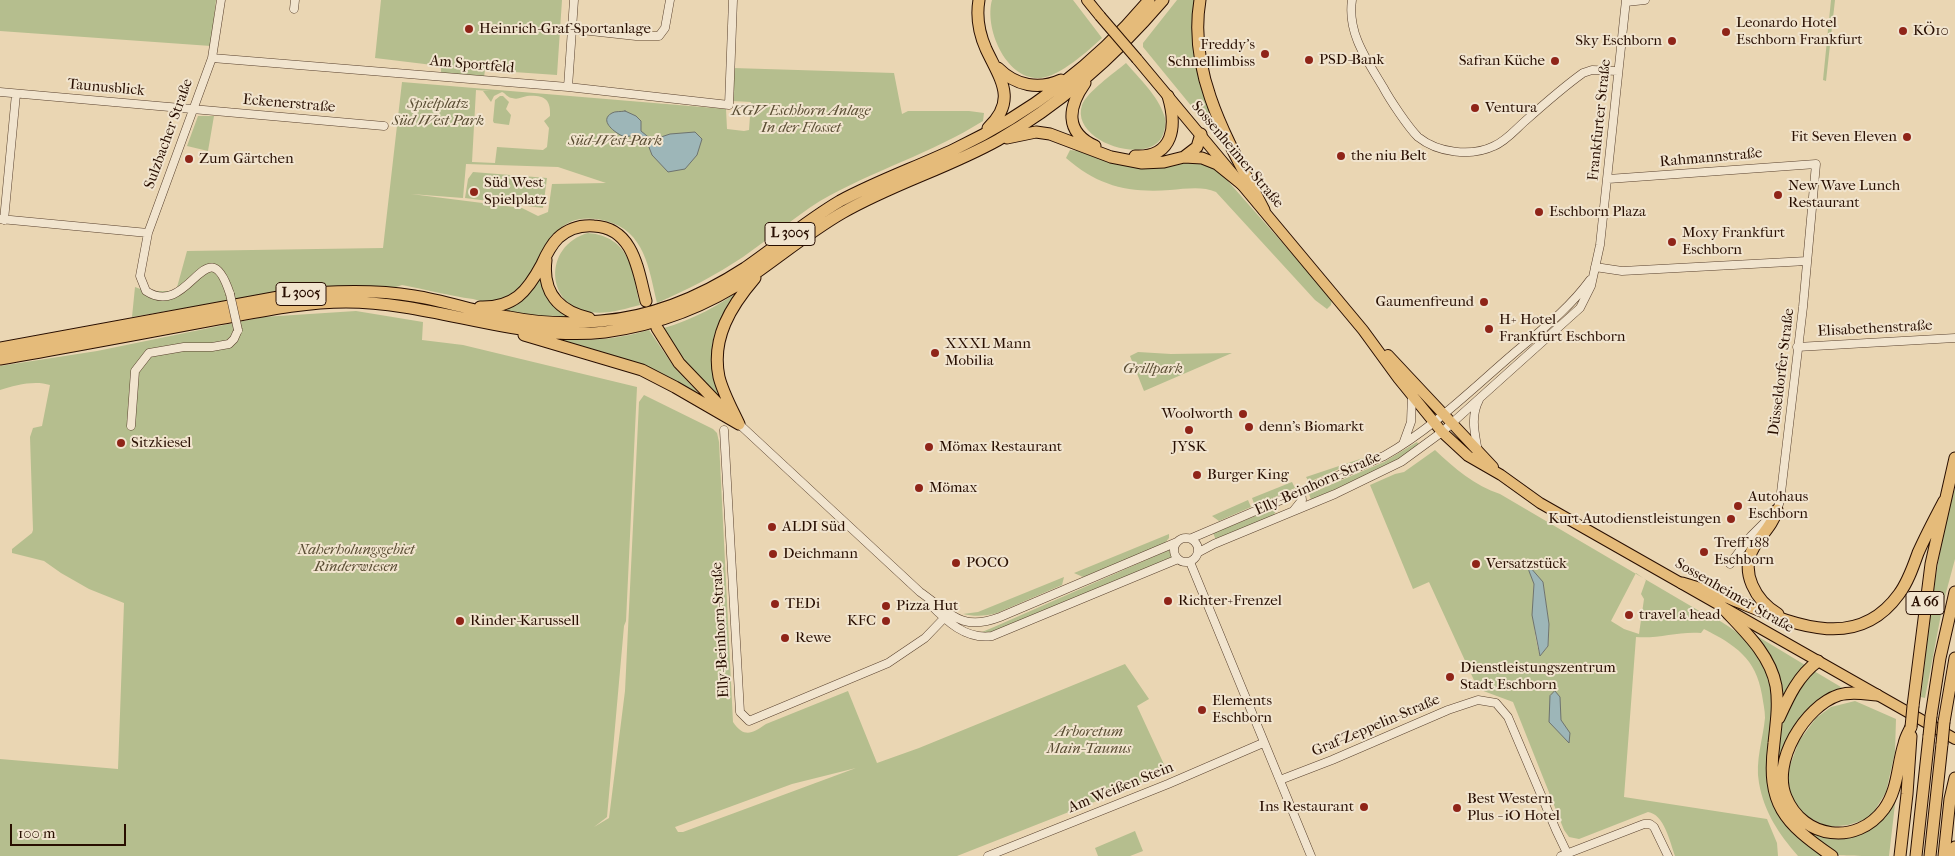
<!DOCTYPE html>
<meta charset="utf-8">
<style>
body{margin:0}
#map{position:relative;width:1955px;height:856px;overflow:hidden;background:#ead6b3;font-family:"IM FELL French Canon",serif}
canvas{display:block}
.scale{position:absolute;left:10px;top:824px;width:116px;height:22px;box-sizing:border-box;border:2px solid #280e00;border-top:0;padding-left:6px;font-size:15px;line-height:18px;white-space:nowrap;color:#280e00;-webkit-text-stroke:4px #f1e4ce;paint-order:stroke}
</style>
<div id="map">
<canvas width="1955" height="856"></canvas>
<div class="scale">100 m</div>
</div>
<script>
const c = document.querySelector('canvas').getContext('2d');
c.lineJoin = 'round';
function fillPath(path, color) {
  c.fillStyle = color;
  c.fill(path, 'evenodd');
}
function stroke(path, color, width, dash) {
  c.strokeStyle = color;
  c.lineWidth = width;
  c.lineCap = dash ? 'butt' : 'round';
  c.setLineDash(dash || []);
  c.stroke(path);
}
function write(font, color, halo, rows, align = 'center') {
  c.font = font + ' "IM FELL French Canon",serif';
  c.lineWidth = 4;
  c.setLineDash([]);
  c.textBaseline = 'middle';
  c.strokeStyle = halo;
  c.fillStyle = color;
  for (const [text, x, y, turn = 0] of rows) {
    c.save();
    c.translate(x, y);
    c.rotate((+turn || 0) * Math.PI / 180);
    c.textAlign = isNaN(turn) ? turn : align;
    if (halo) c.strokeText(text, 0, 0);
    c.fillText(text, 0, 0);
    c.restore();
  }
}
const green = new Path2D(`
 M0,0h216l-5,46 -211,-15z
 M381,0h181l-5,75 -72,-5 -1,7 -43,-4v-7l-66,-8z
 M992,0h81l29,38c-14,13 -42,38 -61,40 -35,3 -57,-50 -49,-78z
 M1177,0h18l1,62 10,39 17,37 -3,3 -77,-94v-4z
 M1831,0h4l-9,81 -3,-1z
 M1126,63c13,15 32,33 38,52 3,7 1,15 -2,22 -16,29 -92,4 -80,-32 5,-13 32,-32 44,-42z
 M733,68l161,5 8,41 6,-3h61l15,2 -1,8c-51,32 -111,50 -163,80 -27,17 -51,38 -77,56 -27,18 -56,33 -86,46 -8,-34 -12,-72 -51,-82 -73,-18 -58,71 -110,81 -7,1 -16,-1 -23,-3 -24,-3 -48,-10 -71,-14l-9,3 -60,-2 -26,5 -39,3 -136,23 3,-30 11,4h30l11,-40 196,-3 19,-166 324,27 1,20 17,2 5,-1 2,-28 -19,-1zM476,90l14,1h-7l8,11 3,-6 8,-4c3,1 6,6 10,6 6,2 10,-1 15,-2 17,-1 24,3 23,20l-6,5 5,7 -2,19 -4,3 -46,-3 -2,16 -23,-1zM466,164l92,3 48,16 -54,1 -4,28 -10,4 -16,-8 -111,-14 52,4z
 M500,96h3l6,6 -3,7 5,6 -2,10 -15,-2 -1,-2 2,-21z
 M198,116h16l-6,35 -21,-5z
 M1070,150l9,1 45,14 75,-3 20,9 113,128 -1,6 -4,4 -12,-9 -99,-108c-14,-6 -30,-3 -46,-2 -42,3 -72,-4 -104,-32z
 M473,172l74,6 -4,30 -78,-10 3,-19z
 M588,233c43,4 44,38 52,72 -16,4 -34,10 -50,7 -44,-5 -48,-66 -2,-79z
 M543,270c0,26 4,37 29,47h-24l-58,-7 18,-3z
 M743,288c-21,23 -38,52 -29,85 3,11 9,22 13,33 -23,-23 -49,-48 -63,-78 28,-8 56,-23 79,-40z
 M356,311l67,11 -1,18 41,5 174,42 -11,234 -2,5 -17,191 -13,10 15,-9 16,-127 14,-289 5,-7 69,34 4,4 2,9 14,280c11,16 19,12 33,2l82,-33 29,72 42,-15 206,-84 24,35 -12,7 31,67 -211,83h-957v-97l118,10 6,-166 -35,-14 -28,-16 -17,-12 -32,-8v-4l20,-16 1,-3 -3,-93 3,-9 9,-2 8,-41c-15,-5 -35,0 -50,5v-24l97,-15 166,-34zM856,768l-173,64h-5l-3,-5 117,-43z
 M649,330l25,37 28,30 -148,-58c35,2 61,1 95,-9z
 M1138,352l33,2 61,-1 -88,38 -14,-35z
 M1417,442l3,4 -23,14 -28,14 -58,26 -2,-6 75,-32z
 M1435,450c19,18 40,36 65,44l201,118 1,-1c38,20 68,41 70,88 1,17 -2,36 -3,53 -2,22 -1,44 10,64 10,17 30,29 46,40h-27c-19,-22 -34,-44 -39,-73 -4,-22 4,-44 6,-65 0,-8 -2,-16 -3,-23 -6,-37 -27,-50 -58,-66l-3,4c-22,-2 -43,6 -65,4l-12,160 143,22 10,24 1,13h-103c-5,-14 -11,-42 -27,-44l-69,27 -10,-2 -5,-7 -51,-128 -35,-13 -49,-107 -16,7 -43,-104 25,-11 9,-2zM1636,573l10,7 -5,14 3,5 -5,35 -15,-5 -13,-8zM1543,582l6,42 -1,22 -8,10c-7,-24 -8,-47 -6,-72z
 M1369,456l-60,26 -3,-5z
 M1292,482l3,6 -40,18 -3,-8z
 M1955,488v71l-12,45 -18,94 -4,-1c8,-70 14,-140 34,-209z
 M1248,500l3,7 -32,14 -7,-5z
 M1273,509h3l-2,7 -58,24 -3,-7z
 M1169,534v4l-5,6 -81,33 -9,-4z
 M1169,550l3,8 -180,75 -11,2 -10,-3h11l12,-5z
 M1064,577l-2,8 -65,28c-11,3 -22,4 -34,1l15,-2z
 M1757,636l48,29 -9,9 -15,27 -26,-63z
 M1814,671l32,19c-26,8 -40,20 -54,44 -48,89 62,122 100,69l3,1 -6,52c-10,0 -45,0 -52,-1 -20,-10 -52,-37 -58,-58 -9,-29 4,-114 35,-126z
 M1855,701l41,18 -1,33 -9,40 -16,26 -22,7 -20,2 -24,-12 -15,-21 -1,-23 11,-30 17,-23 15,-11z
 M1135,831l8,20 -13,5h-32l-3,-8z`);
const water = new Path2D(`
 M625,111l11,5 5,5v10l11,9 18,-6 25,-2 7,7 -5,16 -12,14 -17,3 -16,-17 -5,-13 -12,-7 -10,2c-7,-2 -28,-16 -13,-24 3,-2 9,-1 13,-2z
 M1530,567l13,15 6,42 -1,22 -8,10 -8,-41 2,-31 -5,-13z
 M1555,691l5,6 1,23 9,13 -1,10 -20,-21 1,-26z`);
const minor = new Path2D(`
 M221,0l-9,58 -64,175 -8,43 6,15c44,29 61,-68 84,3
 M1352,0c-5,33 15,60 31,87 7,13 25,40 35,50 20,16 53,20 76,9 12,-5 21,-16 30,-24 19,-17 38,-34 59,-49l9,-3 26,1
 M1626,2l19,-2
 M294,9l1,-9
 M572,29l64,7h23l6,-8 5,-28
 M212,58l356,29 161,18 4,-105
 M568,87l6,-87
 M0,92l384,34
 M1608,179l208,-15 -13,143 -23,194 -3,9 -26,26 -21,28
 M0,219l148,14
 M4,220l12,-126
 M1595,267l27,4 185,-10
 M1797,347l158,-9
 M739,424l181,168c30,21 41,40 80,25l177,-75
 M131,426l4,-55 14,-18 35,-6h28l17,-3 5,-5 4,-9
 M724,430l16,282 9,9 139,-58 37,-25 24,-25
 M1403,444l8,-22 1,-27
 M1478,452c-3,-18 -8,-35 1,-52
 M1294,510l8,-10 -1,-8
 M1174 550a12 12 0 1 1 24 0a12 12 0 1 1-24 0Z
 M1192,538l192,-82c48,-27 87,-66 129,-102 27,-23 56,-45 77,-74
 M1199,552l15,-8 121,-50 66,-32 41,-30 138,-124 11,-22 9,-41 26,-245
 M1190,562l121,294
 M929,603c17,18 37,37 63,33l186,-77
 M1280,780l52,-20 116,-50 30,-10 18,3 12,14 48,113 11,23
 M988,856l180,-72 95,-41
 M1561,856l83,-32h6l4,3 14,29`);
const major = new Path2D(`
 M1087,0l13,16
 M1137,59l226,271 35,48 44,54 26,24 33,19 39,28 415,236
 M1388,355l105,112`);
const highway = new Path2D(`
 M979,0c-3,17 0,33 7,49 14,30 32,51 2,79
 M1200,0c-13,76 31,146 64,210
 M998,68c18,18 41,22 63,12
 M1085,83c-17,24 -21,49 10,63
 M1007,138l29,-6 14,2 61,23 31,6 22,-1 20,-5 18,1 15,6 26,21
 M1135,156c39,2 42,-30 33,-60
 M1184,157l13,-10 4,-13
 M546,260c-4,32 12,51 43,58
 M480,307c34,1 47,-15 62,-43 4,-9 9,-19 16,-26 10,-9 23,-13 36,-12 40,2 44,45 52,75
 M657,328l22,35 46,48
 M524,335l118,35 33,17 64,37
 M0,348l284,-52c43,-5 87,-7 130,0 32,5 63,16 95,21 30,6 61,7 92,4 51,-4 101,-25 144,-53 32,-22 61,-47 95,-67 37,-20 77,-34 115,-52 74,-35 142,-86 194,-149
 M0,359c69,-12 138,-25 207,-38 46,-8 93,-19 139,-19 88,0 171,40 259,30 53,-7 104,-27 148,-57 30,-21 58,-44 89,-62 50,-29 106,-45 156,-73 63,-36 118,-85 165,-140
 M739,424c-7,-15 -16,-31 -20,-47 -8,-39 12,-71 36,-99
 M1777,510c-4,15 -15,24 -23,37 -15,25 2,54 24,67
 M1682,583c18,6 37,10 54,18 55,22 120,53 163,-7 9,-12 14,-27 19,-41 8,-18 17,-35 26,-52
 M1720,605c22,24 50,48 56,81 3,19 0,38 -2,57 -8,61 10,80 58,113
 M1877,695c-12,-1 -25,-4 -38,0 -34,11 -68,67 -53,102 17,42 71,49 98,12 14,-19 13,-43 20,-65 1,-6 4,-11 7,-17
 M1913,706l18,-142 24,-106
 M1931,716l9,-58 15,-66
 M1779,718c10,-22 19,-42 39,-57
 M1944,722l11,-64
 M1900,856l7,-62 4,-58
 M1916,856l13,-120
 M1930,856l12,-112
 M1944,856l6,-57 5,-21
 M1954,856l1,-9`);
const minorBridge = new Path2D(`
 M230,294l8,36`);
const majorBridge = new Path2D(`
 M1100,16l37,43`);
const highwayBridge = new Path2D(`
 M1911,727l2,-21
 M1929,736l2,-20
 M1942,744l2,-22`);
const markers = [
 [469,29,5,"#8f2418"],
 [1903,31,5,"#8f2418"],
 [1726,32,5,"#8f2418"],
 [1672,41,5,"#8f2418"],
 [1265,54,5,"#8f2418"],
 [1309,60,5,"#8f2418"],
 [1555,61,5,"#8f2418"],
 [1475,108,5,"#8f2418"],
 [1907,137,5,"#8f2418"],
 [1341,156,5,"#8f2418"],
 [189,159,5,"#8f2418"],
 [474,192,5,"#8f2418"],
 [1778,195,5,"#8f2418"],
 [1539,212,5,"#8f2418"],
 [1672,242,5,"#8f2418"],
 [1484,302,5,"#8f2418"],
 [1489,329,5,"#8f2418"],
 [935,353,5,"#8f2418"],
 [1243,414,5,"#8f2418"],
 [1249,427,5,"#8f2418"],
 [1189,430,5,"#8f2418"],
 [121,443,5,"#8f2418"],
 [929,447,5,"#8f2418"],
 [1197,475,5,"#8f2418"],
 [919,488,5,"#8f2418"],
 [1738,506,5,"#8f2418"],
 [1731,519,5,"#8f2418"],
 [772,527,5,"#8f2418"],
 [1704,552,5,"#8f2418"],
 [773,554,5,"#8f2418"],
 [956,563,5,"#8f2418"],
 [1476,564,5,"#8f2418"],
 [1168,601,5,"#8f2418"],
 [775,604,5,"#8f2418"],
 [886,606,5,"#8f2418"],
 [1629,615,5,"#8f2418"],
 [460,621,5,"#8f2418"],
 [886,621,5,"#8f2418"],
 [785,638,5,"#8f2418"],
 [1450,677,5,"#8f2418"],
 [1202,710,5,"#8f2418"],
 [1364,807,5,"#8f2418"],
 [1457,808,5,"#8f2418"]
];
const shields = [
 [790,234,50],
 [301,294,50],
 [1925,603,38]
];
const shieldNames = [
 ["L 3005",790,234],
 ["L 3005",301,294],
 ["A 66",1925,603]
];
const poiNames = [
 ["Leonardo Hotel",1736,23],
 ["Eschborn Frankfurt",1736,40],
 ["Heinrich-Graf-Sportanlage",479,29],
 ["KÖ10",1913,31],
 ["Sky Eschborn",1662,41,"right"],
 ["Freddy's",1255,45,"right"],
 ["Schnellimbiss",1255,62,"right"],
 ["PSD-Bank",1319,60],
 ["Safran Küche",1545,61,"right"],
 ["Ventura",1485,108],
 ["Fit Seven Eleven",1897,137,"right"],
 ["the niu Belt",1351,156],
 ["Zum Gärtchen",199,159],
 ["Süd West",484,183],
 ["Spielplatz",484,200],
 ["New Wave Lunch",1788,186],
 ["Restaurant",1788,203],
 ["Eschborn Plaza",1549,212],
 ["Moxy Frankfurt",1682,233],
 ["Eschborn",1682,250],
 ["Gaumenfreund",1474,302,"right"],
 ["H+ Hotel",1499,320],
 ["Frankfurt Eschborn",1499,337],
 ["XXXL Mann",945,344],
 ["Mobilia",945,361],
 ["Woolworth",1233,414,"right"],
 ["denn's Biomarkt",1259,427],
 ["Sitzkiesel",131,443],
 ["Mömax Restaurant",939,447],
 ["JYSK",1189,447,"center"],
 ["Burger King",1207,475],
 ["Mömax",929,488],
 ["Autohaus",1748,497],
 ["Eschborn",1748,514],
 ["Kurt Autodienstleistungen",1721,519,"right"],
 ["ALDI Süd",782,527],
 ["Treff 188",1714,543],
 ["Eschborn",1714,560],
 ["Deichmann",783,554],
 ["POCO",966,563],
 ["Versatzstück",1486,564],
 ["Richter+Frenzel",1178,601],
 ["TEDi",785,604],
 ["Pizza Hut",896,606],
 ["travel a head",1639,615],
 ["Rinder-Karussell",470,621],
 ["KFC",876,621,"right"],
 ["Rewe",795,638],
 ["Dienstleistungszentrum",1460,668],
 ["Stadt Eschborn",1460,685],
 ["Elements",1212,701],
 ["Eschborn",1212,718],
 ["Best Western",1467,799],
 ["Plus - iO Hotel",1467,816],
 ["Ins Restaurant",1354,807,"right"]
];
const streetNames = [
 ["Am Sportfeld",472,65,5],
 ["Taunusblick",106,88,5],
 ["Eckenerstraße",289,104,5],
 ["Frankfurter Straße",1600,120,-84],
 ["Sulzbacher Straße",169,134,-70],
 ["Sossenheimer Straße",1237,155,50],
 ["Rahmannstraße",1711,158,-5],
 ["Elisabethenstraße",1875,329,-3],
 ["Düsseldorfer Straße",1782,372,-83],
 ["Elly-Beinhorn-Straße",1318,484,-24],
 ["Sossenheimer Straße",1734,596,30],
 ["Elly-Beinhorn-Straße",721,630,-93],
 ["Graf-Zeppelin-Straße",1376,726,-23],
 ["Am Weißen Stein",1121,788,-22]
];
const parkNames = [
 ["Spielplatz",438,104],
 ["Süd West Park",438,121],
 ["KGV Eschborn Anlage",801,111],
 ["In der Flosset",801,128],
 ["Süd-West-Park",615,141],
 ["Grillpark",1153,369],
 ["Naherholungsgebiet",356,550],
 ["Rinderwiesen",356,567],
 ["Arboretum",1089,732],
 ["Main-Taunus",1089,749]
];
fillPath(green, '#b5be8e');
fillPath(water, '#9db6b8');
stroke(water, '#6e736e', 1);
stroke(minor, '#58402d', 9);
stroke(major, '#280e00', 12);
stroke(highway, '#280e00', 13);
stroke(minor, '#f1e4ce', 8);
stroke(major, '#e5bb7a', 10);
stroke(highway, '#e5bb7a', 11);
stroke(minorBridge, '#58402d', 9, []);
stroke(majorBridge, '#280e00', 12, []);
stroke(highwayBridge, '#280e00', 13, []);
stroke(minorBridge, '#f1e4ce', 8);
stroke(majorBridge, '#e5bb7a', 10);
stroke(highwayBridge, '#e5bb7a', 11);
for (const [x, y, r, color] of markers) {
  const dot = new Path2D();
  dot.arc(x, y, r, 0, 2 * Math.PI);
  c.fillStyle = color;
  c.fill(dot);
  stroke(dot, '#f1e4ce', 2);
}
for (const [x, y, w] of shields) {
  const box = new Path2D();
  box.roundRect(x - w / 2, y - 11.5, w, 23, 4);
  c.fillStyle = '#f1e4ce';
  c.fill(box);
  stroke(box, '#280e00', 1);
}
write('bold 14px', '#280e00', null, shieldNames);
write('15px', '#280e00', '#f1e4ce', poiNames, 'left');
write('15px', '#280e00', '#f1e4ce', streetNames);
write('italic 15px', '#594c32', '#f1e4ce', parkNames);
</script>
